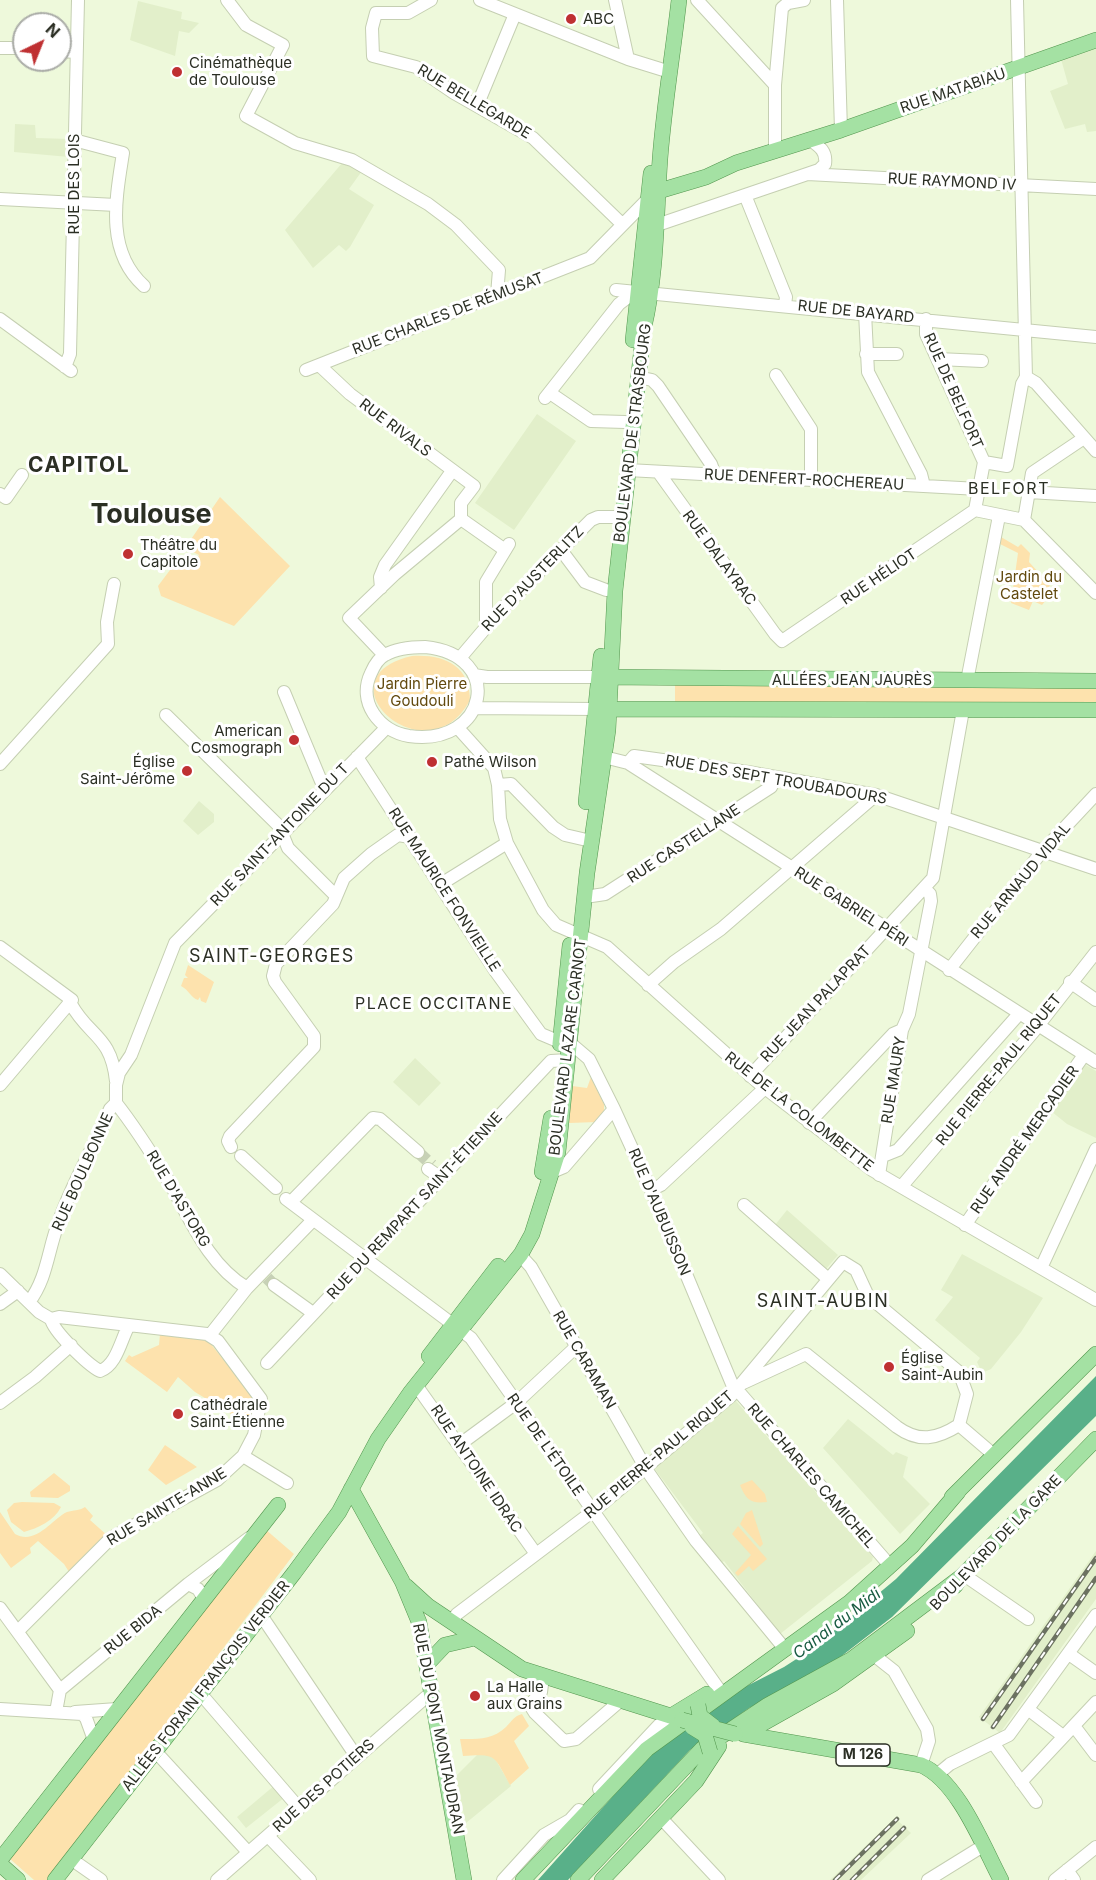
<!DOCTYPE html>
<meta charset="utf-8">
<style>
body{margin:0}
#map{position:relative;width:1096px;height:1880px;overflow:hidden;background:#eef9db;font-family:Inter,sans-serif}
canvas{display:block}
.north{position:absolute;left:12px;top:12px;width:60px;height:60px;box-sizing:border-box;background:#fff;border:2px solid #aaaca7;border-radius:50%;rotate:43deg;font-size:16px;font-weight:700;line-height:24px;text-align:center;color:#2b2f24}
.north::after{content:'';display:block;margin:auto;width:21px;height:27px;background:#bf3032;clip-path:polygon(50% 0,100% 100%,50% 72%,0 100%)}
</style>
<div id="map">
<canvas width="1096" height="1880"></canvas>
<div class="north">N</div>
</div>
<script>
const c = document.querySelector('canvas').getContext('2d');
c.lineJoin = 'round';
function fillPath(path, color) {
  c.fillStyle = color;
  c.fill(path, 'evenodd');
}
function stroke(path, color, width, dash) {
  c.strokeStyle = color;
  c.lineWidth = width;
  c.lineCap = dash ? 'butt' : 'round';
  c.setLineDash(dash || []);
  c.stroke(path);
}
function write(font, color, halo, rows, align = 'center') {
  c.font = font + ' Inter,sans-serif';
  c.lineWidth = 6;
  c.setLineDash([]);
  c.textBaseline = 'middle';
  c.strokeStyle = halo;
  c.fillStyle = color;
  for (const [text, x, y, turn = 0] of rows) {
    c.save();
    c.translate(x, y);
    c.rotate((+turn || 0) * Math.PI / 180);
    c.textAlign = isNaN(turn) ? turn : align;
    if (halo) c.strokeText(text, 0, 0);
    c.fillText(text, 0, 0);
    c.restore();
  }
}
const built = new Path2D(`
 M138,1l44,11 -1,7 18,4 -10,10 -10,-2 -4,25 -45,-16z
 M1096,47v84l-9,1 -2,-8 -20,5 -15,-38 18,-7 -7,-25z
 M15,124l20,1 1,13 34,1 -1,18 -55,-5z
 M343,162l19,9 -13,18 25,16 -24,42 -4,4 -7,-6 -26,23 -28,-38z
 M537,414l39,27 -62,89 -39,-27z
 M199,801l15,13v8l-16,13 -15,-14z
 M415,1058l26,25 -22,23 -26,-24z
 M1084,1064l12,7v67l-29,-14 -16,-13z
 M787,1210l51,45 -12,14 -51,-44z
 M962,1254l81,44 -22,34 -30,37 -9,4 -5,-11 3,-4 -45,-38 18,-23 -12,-7z
 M735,1400l138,157 -1,4 -92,73 -56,-73 -4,3 -22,-27 5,-4 -49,-65z
 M848,1419l45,36 3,-3 12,5 -5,20 27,27 -30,30 -77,-86z
 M1096,1551v48l-96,134 -21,-16z
 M483,1754l11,3 17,29 -45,37 -11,-46 22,-22z
 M275,1785l10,12 -39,31 -9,-11z
 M895,1818l16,15 -50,47h-31z`);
const green = new Path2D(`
 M220,497l70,69 -56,60 -73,-30 -3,-10 18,-24 15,7 8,-14 -14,-7z
 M1001,537l17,10 3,-3 9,9 -1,9 21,23 -6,11 3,3 -5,6 -9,-4 -4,9 -18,-7 7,-50 -18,-9z
 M412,656c31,-2 58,9 58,44 -43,81 -155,-22 -58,-44z
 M675,683l421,2v22l-421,-3z
 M188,965l26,17 -8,21 -5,-2 -1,-4 -2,3c-7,-2 -9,-10 -17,-14l3,-8h4l-3,-3z
 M591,1077l13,27v8l-7,10 -28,1 3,-37 15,2z
 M160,1334l39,4 11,5 45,56 -5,25 -8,-12 -11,2 -36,-22 -17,-15 -11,15 -42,-31 4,-6 3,2 27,-12z
 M165,1445l32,22 -31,18 -18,-15z
 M54,1473l16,13v5l-12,7 -27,-1 -1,-5z
 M752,1480l13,14 2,8c-16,2 -21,-2 -27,-17z
 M22,1502l32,1 7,4c-7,14 -23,21 -37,25l-13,-10 -4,-12 7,-7z
 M85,1507l8,9 -3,4 18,16 -37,39 -7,-11 -26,-23 -8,7 1,5 -20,15 -11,-15v-41l15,22c21,12 38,-16 52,-22 6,-2 12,-1 18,-5z
 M752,1510l11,34 -3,3 -20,-23 6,-11z
 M738,1526l29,33 -14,12 -4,-5 -11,10 -3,-3 16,-18 -19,-21z
 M265,1529l29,25 -245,326h-15l-25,-22z
 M522,1714l7,12 -15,15 15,27 -19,17c-17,-30 -12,-31 -47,-29l-3,-17c18,0 32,1 46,-12 6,-6 8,-11 16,-13z`);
const water = new Path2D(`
 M1096,1376v40l-204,201 -62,48 -81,43 -59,42 -122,130h-30l110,-123 87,-65 49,-25 28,-18 84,-70z`);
const minorTunnel = new Path2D(`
 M418,1152l14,13
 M267,1278l7,7`);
const minor = new Path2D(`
 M227,0l19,25 37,20 -37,71 49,27 57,17 76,44 28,21 43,45 -2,25
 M431,0l-23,13h-32l-4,15 1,28 43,11 38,26 79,45 89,86
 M480,0l148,59 42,13
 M615,0l13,59
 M697,0l78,85
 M837,0l4,130
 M0,48h24
 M60,51l16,1
 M477,106l38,-92
 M74,140l49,13c-7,45 -18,98 21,133
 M775,149v-64l7,-77 6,-5 16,-3
 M807,174l289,15
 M745,195l41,102 -1,8
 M0,199l116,6
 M657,225l162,-55 6,-6c2,-13 -6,-18 -16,-25
 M616,290l480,47
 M865,313l3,59 53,102 3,12
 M0,319l71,52
 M926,319v15l58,128
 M866,354h31
 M938,359l44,2
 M319,365l31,29 124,92 -13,17v16l44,31
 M65,367l5,-13 8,-354
 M306,370l284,-112 58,-59
 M776,375l35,54v51
 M638,377l14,3 6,6 53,78 4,11
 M1026,377l10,6 60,68
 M550,393l41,28
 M545,398l74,-94 17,-13
 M591,421l34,1
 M984,462l23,4 15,-82 4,-7 -9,-377
 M984,462l-9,48 49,10
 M628,470l351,19
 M659,473l116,161 7,7 193,-131
 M1029,492l67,4
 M0,494l6,4 16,-23
 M1024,520l8,-47 52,-35
 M1024,520l72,73
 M561,550l24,32 21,8
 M381,588l-1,-11 5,-12 67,-94
 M486,626v-44l23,-38
 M425,647c81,8 63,100 -16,89 -30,-5 -52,-34 -38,-63 3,-7 8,-15 14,-18 12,-7 27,-8 40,-8z
 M384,655l-35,-37 46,-44 66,-55
 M460,658l39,-46 92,-92 7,-3h16
 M474,675l13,2h111
 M967,681l32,-165
 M284,692l37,89 5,7
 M474,708l122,1
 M166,715l113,111 9,22 48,48
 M458,728l36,40 4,17 2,34 7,24 36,67 13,15 51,22 154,138 111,85 224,130
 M357,757l139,215 45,62 19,8
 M604,757l24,6 468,299
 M628,763l6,-7 114,16 128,23 220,74
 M0,764l108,-120 -1,-22 7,-38
 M498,785l13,-1 42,43 12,8 26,6
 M441,884l66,-41
 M585,897l20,-3 166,-107 5,-10
 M0,947l72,53 -72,85
 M949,970l91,-116 56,-60
 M1070,982l26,18
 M648,985l26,-23 47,-33 155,-134
 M71,1004c18,33 40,31 45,77
 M569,1042l20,17 25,50 37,81 81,194 154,177
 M750,1076l183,-198 30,-168
 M116,1103c19,24 36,51 52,77 22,38 39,84 79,108
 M809,1123l84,-89 9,-4
 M231,1147l-3,-6 2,-5 84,-89v-11l-39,-54 -2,-6 3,-12 57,-60 11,-26 27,-24 27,-19 12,2
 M241,1156l35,32
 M883,1156l15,-6 121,-136
 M428,1169l13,9
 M552,1172l12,-5 50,-58
 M879,1175l23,-145 7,-16 22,-113 -1,-7 -6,-6
 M901,1187l133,-156 62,-79
 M651,1190l10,-5 104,-97
 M286,1199l185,139 247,350
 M291,1202l82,-84 7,1 38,33
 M744,1205l83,73
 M965,1225l119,-170
 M520,1255l11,12 117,205 48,69 84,102
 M1041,1268l55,-119
 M0,1274l39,38 12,7c2,12 37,46 49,52 17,-6 21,-32 29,-46
 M274,1285l39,28
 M29,1302c18,-23 19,-52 29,-78 13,-40 36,-76 52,-115l6,-6v-18l3,-12 12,-18 44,-112 211,-215
 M0,1304l18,-13
 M210,1335l37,-47 66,-68
 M267,1363l284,-302 17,-1
 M416,1385l120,169
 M0,1403l35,-26 36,-32
 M959,1425l35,30
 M459,1445l57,-42 60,-56
 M243,1456l44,27
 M964,1575l64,44
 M188,1584l61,-46
 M0,1608l60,82 -4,22
 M261,1615l95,141
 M451,1622l6,-8 144,-109 130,-109 112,-134 13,8 12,26 91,76 8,22 -8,31c-22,14 -40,18 -62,2l-91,-73 -65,30
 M18,1631l93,-93 106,-58 26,-24 11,-21 7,-36 -43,-58 -11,-7 -148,-17 -8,2
 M1069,1654l27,19
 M875,1656l19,15 33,58 2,12 -8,24
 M543,1677l-2,15 -11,13 5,8 29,28 12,-2 44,-38
 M60,1690l128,-106 10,5 6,10
 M200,1693l99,115
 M0,1709l82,5 4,4 8,22
 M1029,1710l34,26
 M75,1712l42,-3
 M1074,1726l22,29
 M993,1743l43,59
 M155,1751l93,101
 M938,1774l12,-10 59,-29 87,-120
 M1021,1782l75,-80
 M599,1789l60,-64 12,-9
 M661,1818l58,62
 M268,1836l42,44
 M71,1859l30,21
 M1067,1870l7,10
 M217,1880l209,-183 7,-2
 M503,1880l41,-45 26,-15 9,-10
 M928,1880l55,-34
 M1055,1880l41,-33`);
const major = new Path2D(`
 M653,196l6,-5 47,-14 30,-14 105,-33 255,-90
 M633,340l18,-167
 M601,677l495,4
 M602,709l494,1
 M586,802l15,-146
 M560,1044l10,-99
 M542,1172l9,-54
 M429,1356l69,-90
 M351,1489l51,92 17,41 45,258
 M952,1497l144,-143
 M406,1586l22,20 94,63 158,50
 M955,1586l6,-9 135,-138
 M428,1663l17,-18 30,-7
 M671,1716l36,-22
 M743,1734l178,31c37,16 61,79 80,115
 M744,1734l89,-50 74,-53
 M0,1860l278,-355
 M0,1864l18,16
 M55,1880l239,-307 45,-61 39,-73 32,-46 111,-139 11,-20 26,-82 29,-279 21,-143 7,-139 29,-264c13,-55 12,-112 16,-168 4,-53 13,-106 19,-159
 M523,1880l124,-131 203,-147 62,-56 46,-54
 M578,1880l124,-131 66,-44 84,-46 109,-82
 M602,1880l94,-99 23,-35`);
const rail = new Path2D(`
 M983,1719l113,-161
 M993,1727l103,-149
 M835,1880l62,-61
 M852,1880l52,-52`);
const majorBridge = new Path2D(`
 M698,1705l2,11 13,10
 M682,1720l53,14
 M692,1727l13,8 5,17`);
const markers = [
 [571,19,6,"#bf3032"],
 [177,72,6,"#bf3032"],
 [128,554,6,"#bf3032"],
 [294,740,6,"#bf3032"],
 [432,762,6,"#bf3032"],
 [187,771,6,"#bf3032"],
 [889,1367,6,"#bf3032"],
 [178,1414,6,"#bf3032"],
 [475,1696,6,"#bf3032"]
];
const shields = [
 [863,1755,54]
];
const shieldNames = [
 ["M 126",863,1755]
];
const poiNames = [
 ["ABC",583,19],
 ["Cinémathèque",189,63],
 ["de Toulouse",189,80],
 ["Théâtre du",140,545],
 ["Capitole",140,562],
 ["American",282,731,"right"],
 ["Cosmograph",282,748,"right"],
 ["Église",175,762,"right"],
 ["Saint-Jérôme",175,779,"right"],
 ["Pathé Wilson",444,762],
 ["Église",901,1358],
 ["Saint-Aubin",901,1375],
 ["Cathédrale",190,1405],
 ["Saint-Étienne",190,1422],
 ["La Halle",487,1687],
 ["aux Grains",487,1704]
];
const streetNames = [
 ["RUE MATABIAU",953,91,-19],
 ["RUE BELLEGARDE",474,102,31],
 ["RUE RAYMOND IV",952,182,3],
 ["RUE DES LOIS",74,184,-90],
 ["RUE DE BAYARD",856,312,6],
 ["RUE CHARLES DE RÉMUSAT",448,314,-21],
 ["RUE DE BELFORT",953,391,66],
 ["RUE RIVALS",395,428,37],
 ["BOULEVARD DE STRASBOURG",633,433,-83],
 ["RUE DENFERT-ROCHEREAU",804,480,3],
 ["RUE DALAYRAC",719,558,54],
 ["RUE HÉLIOT",879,577,-34],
 ["RUE D'AUSTERLITZ",533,579,-46],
 ["ALLÉES JEAN JAURÈS",852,680],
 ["RUE DES SEPT TROUBADOURS",776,780,10],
 ["RUE SAINT-ANTOINE DU T",280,835,-46],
 ["RUE CASTELLANE",684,844,-33],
 ["RUE ARNAUD VIDAL",1021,881,-50],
 ["RUE MAURICE FONVIEILLE",444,890,57],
 ["RUE GABRIEL PÉRI",851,907,33],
 ["RUE JEAN PALAPRAT",816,1004,-47],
 ["BOULEVARD LAZARE CARNOT",568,1047,-83],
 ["RUE PIERRE-PAUL RIQUET",999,1070,-51],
 ["RUE MAURY",894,1080,-81],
 ["RUE DE LA COLOMBETTE",799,1112,38],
 ["RUE ANDRÉ MERCADIER",1025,1140,-55],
 ["RUE BOULBONNE",83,1172,-66],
 ["RUE D'ASTORG",178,1199,59],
 ["RUE DU REMPART SAINT-ÉTIENNE",415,1206,-47],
 ["RUE D'AUBUISSON",659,1212,67],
 ["RUE CARAMAN",584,1360,60],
 ["RUE DE L'ÉTOILE",545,1445,55],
 ["RUE PIERRE-PAUL RIQUET",659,1455,-40],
 ["RUE ANTOINE IDRAC",476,1469,56],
 ["RUE CHARLES CAMICHEL",811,1476,49],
 ["RUE SAINTE-ANNE",167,1507,-31],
 ["BOULEVARD DE LA GARE",996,1543,-46],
 ["RUE BIDA",133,1630,-39],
 ["ALLÉES FORAIN FRANÇOIS VERDIER",206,1686,-52],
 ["RUE DU PONT MONTAUDRAN",438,1729,79],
 ["RUE DES POTIERS",324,1786,-42]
];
const parkNames = [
 ["Jardin du",1029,577],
 ["Castelet",1029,594],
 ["Jardin Pierre",422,684],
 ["Goudouli",422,701]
];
const neighbourhoodNames = [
 ["BELFORT",1009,489],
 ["PLACE OCCITANE",434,1004]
];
const waterNames = [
 ["Canal du Midi",837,1624,-37]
];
const quarterNames = [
 ["SAINT-GEORGES",272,957],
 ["SAINT-AUBIN",823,1302]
];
const districtNames = [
 ["CAPITOL",79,466]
];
const townNames = [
 ["Toulouse",151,515]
];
fillPath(built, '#e2efca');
fillPath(green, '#fde2ad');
fillPath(water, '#59b089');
stroke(minorTunnel, '#c7d1b6', 12, [12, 6]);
stroke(minor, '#c5cfb2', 14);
stroke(major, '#53964e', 16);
stroke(minor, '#fff', 12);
stroke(major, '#a4e1a3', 15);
stroke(rail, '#6c7261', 4.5);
stroke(rail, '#fff', 2, [7]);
stroke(majorBridge, '#53964e', 16, []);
stroke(majorBridge, '#a4e1a3', 15);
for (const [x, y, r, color] of markers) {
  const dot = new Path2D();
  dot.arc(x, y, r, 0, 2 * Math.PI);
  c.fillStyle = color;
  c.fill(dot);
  stroke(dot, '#fff', 2);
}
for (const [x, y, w] of shields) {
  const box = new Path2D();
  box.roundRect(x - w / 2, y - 11, w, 22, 4.5);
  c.fillStyle = '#fff';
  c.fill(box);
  stroke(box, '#2b2f24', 1.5);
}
write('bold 14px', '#2b2f24', null, shieldNames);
write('15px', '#2b2f24', '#fff', poiNames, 'left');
write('15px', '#2b2f24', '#fff', streetNames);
write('15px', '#62490e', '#fff', parkNames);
c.letterSpacing = '1.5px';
write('16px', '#2b2f24', '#fff', neighbourhoodNames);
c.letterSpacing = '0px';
write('italic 16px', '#185b41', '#fff', waterNames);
c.letterSpacing = '1.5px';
write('18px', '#2b2f24', '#fff', quarterNames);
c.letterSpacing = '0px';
c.letterSpacing = '1.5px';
write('bold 21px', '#2b2f24', '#fff', districtNames);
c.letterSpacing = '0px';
write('bold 27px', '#2b2f24', '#fff', townNames);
</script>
